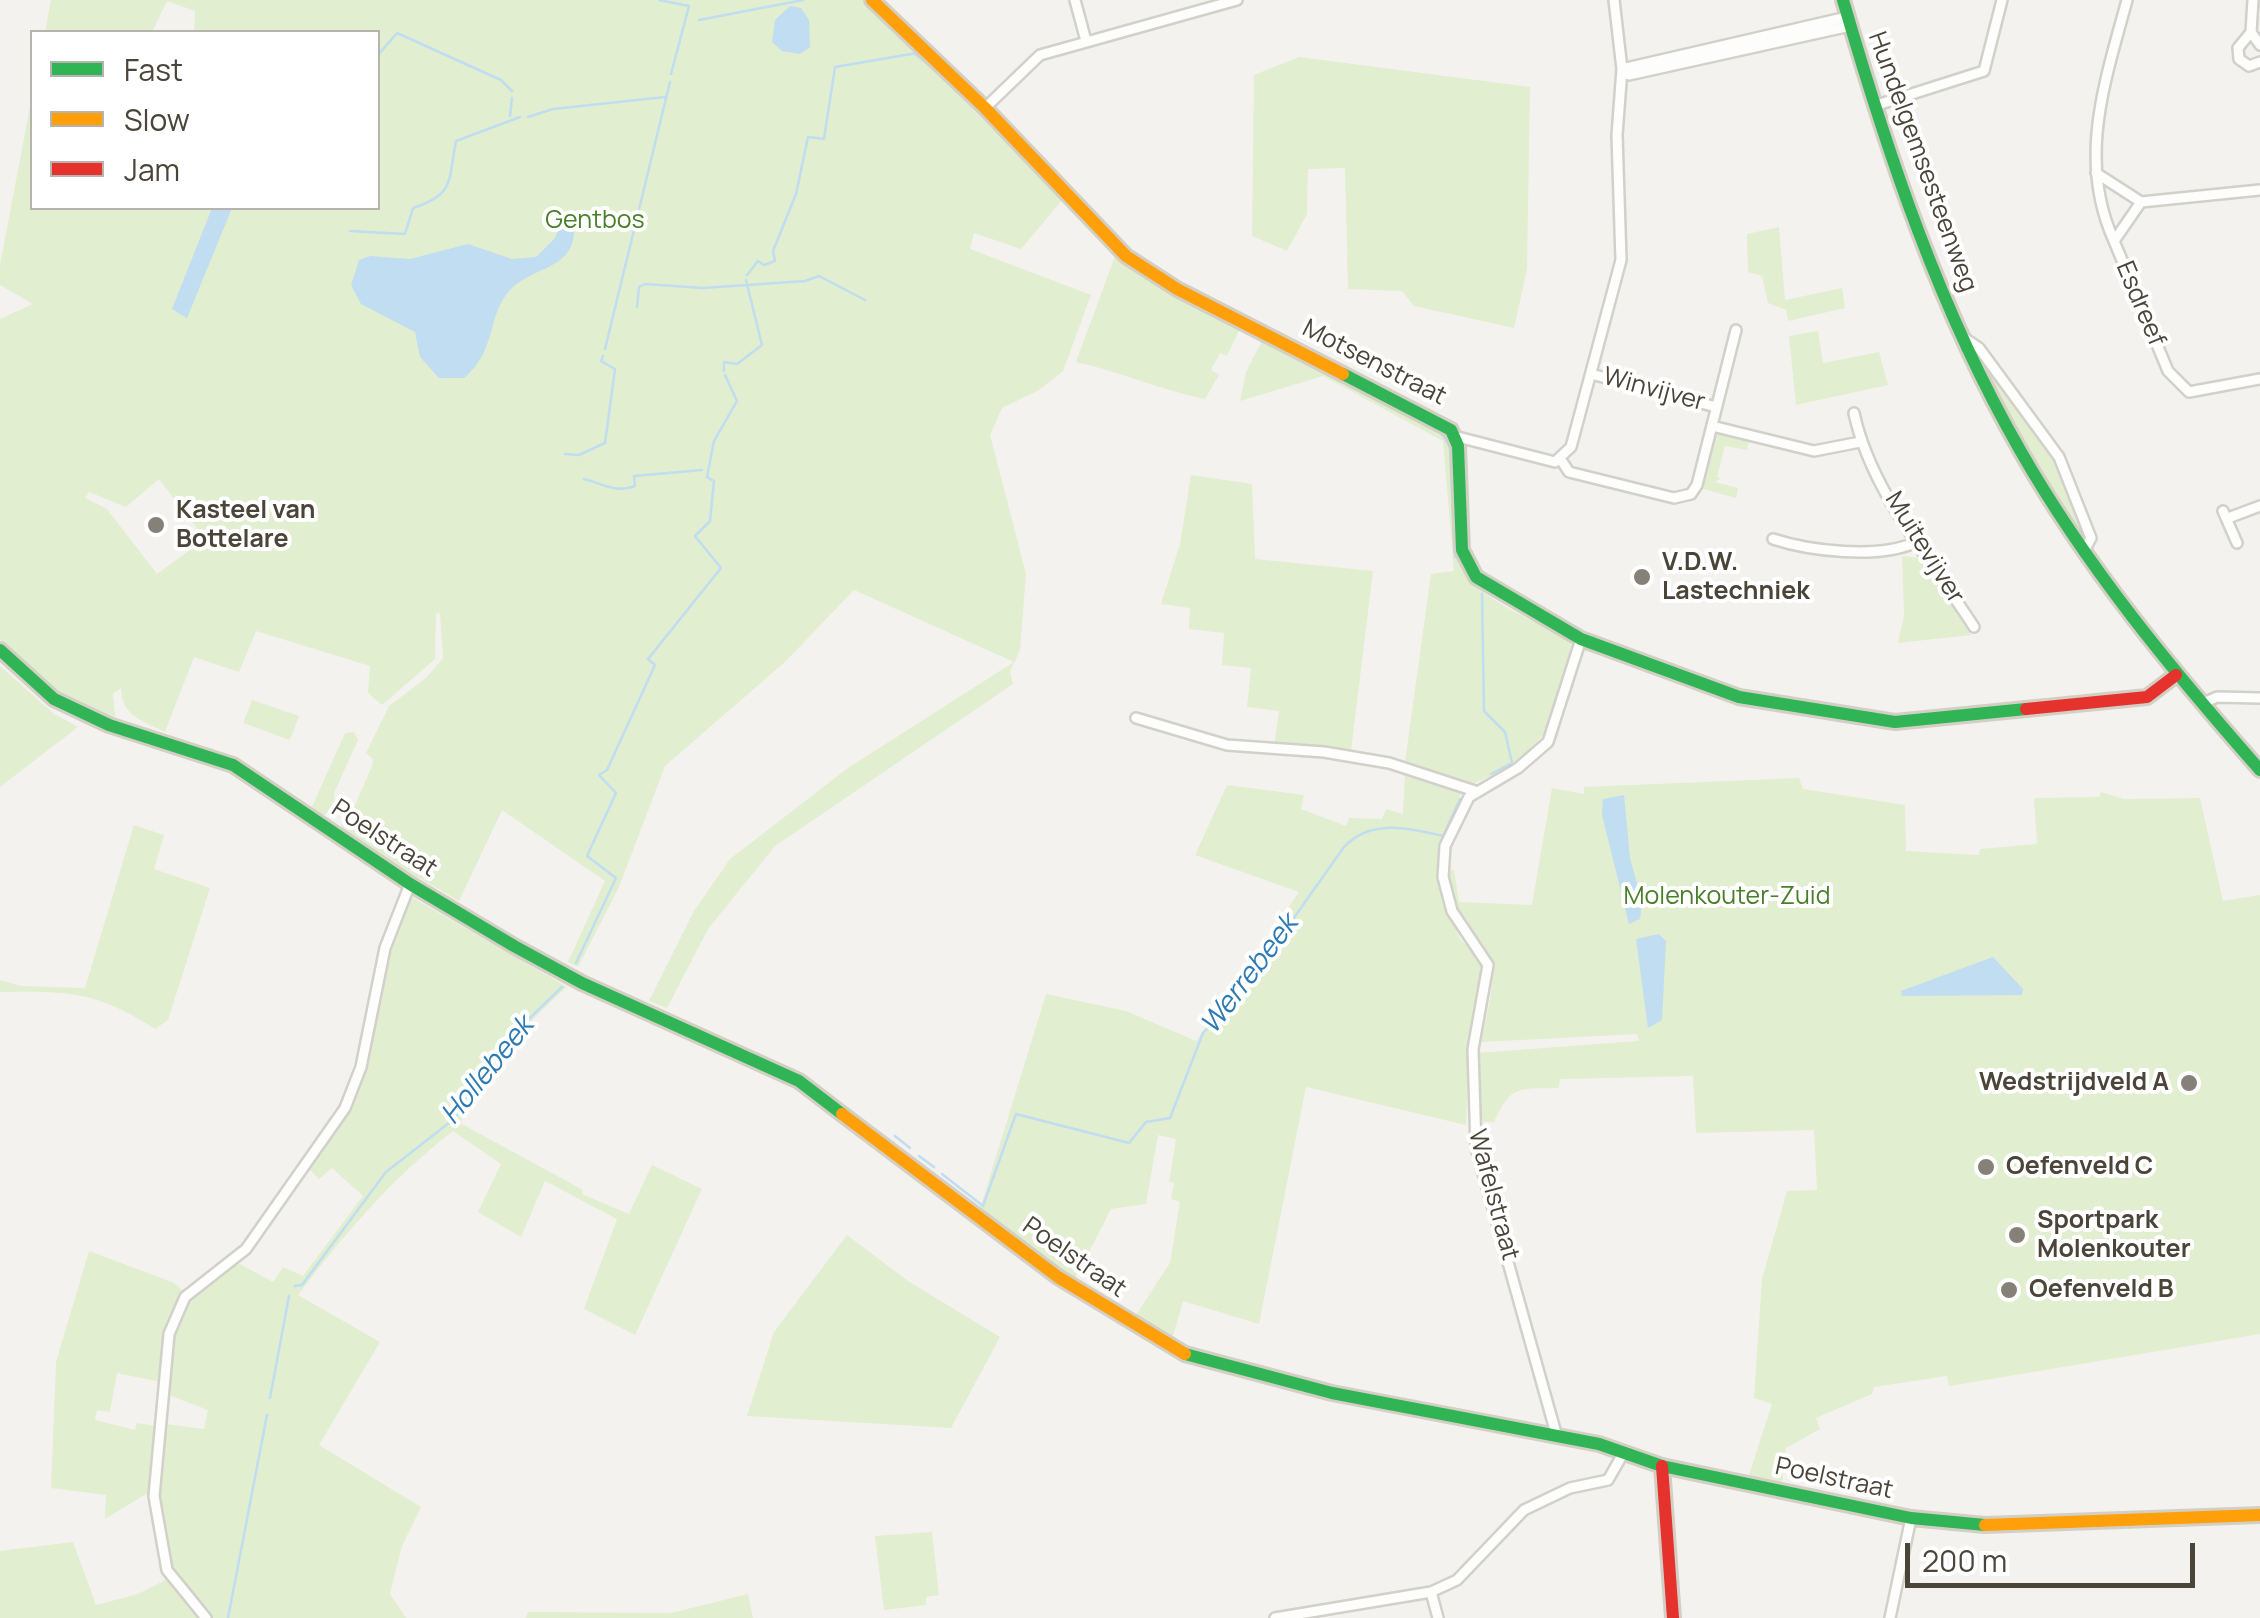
<!DOCTYPE html>
<style>
body{margin:0}
#map{position:relative;width:2260px;height:1618px;overflow:hidden;background:#f4f2ee;font-family:Manrope,sans-serif}
canvas{display:block}
.legend{position:absolute;left:30px;top:30px;width:350px;height:180px;box-sizing:border-box;background:#fff;border:2px solid #b7b4b0;margin:0;padding:12px 18px;list-style:none;font-size:30px;color:#4b4439}
.legend li{display:flex;align-items:center;gap:20px;height:50px}
.legend b{width:50px;border:2px solid #b7b4b0}
.scale{position:absolute;left:1905px;top:1543px;width:290px;height:45px;box-sizing:border-box;border:5px solid #4b4439;border-top:0;padding-left:12px;font-size:30px;line-height:35px;white-space:nowrap;color:#4b4439;-webkit-text-stroke:8px #fff;paint-order:stroke}
</style>
<div id="map">
<canvas width="2260" height="1618"></canvas>
<ul class="legend">
<li><b style="height:12px;background:#30b455"></b>Fast</li>
<li><b style="height:12px;background:#ff9f0a"></b>Slow</li>
<li><b style="height:12px;background:#e5322d"></b>Jam</li>
</ul>
<div class="scale">200 m</div>
</div>
<script>
const c = document.querySelector('canvas').getContext('2d');
c.lineJoin = 'round';
function fillPath(path, color) {
  c.fillStyle = color;
  c.fill(path, 'evenodd');
}
function stroke(path, color, width, dash) {
  c.strokeStyle = color;
  c.lineWidth = width;
  c.lineCap = dash ? 'butt' : 'round';
  c.setLineDash(dash || []);
  c.stroke(path);
}
function write(font, color, halo, rows, align = 'center') {
  c.font = font + ' Manrope,sans-serif';
  c.lineWidth = 8;
  c.setLineDash([]);
  c.textBaseline = 'middle';
  c.strokeStyle = halo;
  c.fillStyle = color;
  for (const [text, x, y, turn = 0] of rows) {
    c.save();
    c.translate(x, y);
    c.rotate((+turn || 0) * Math.PI / 180);
    c.textAlign = isNaN(turn) ? turn : align;
    if (halo) c.strokeText(text, 0, 0);
    c.fillText(text, 0, 0);
    c.restore();
  }
}
const green = new Path2D(`
 M51,0h812l200,199 -42,50 -47,-16 -4,16 121,46 -28,76 -24,19 -37,18 -12,27 36,139 -6,76 -10,22 3,12 -238,162 -67,83 -41,79 -18,-7 45,-90 36,-52 118,-91 166,-106 -160,-72 -68,71 -121,105 -46,121 -41,80 -10,-5 37,-81 -103,-71 -43,91 -41,-24 -4,4 -74,-50 6,-23 7,2 19,-44 1,-7 -7,-6 23,-47 37,-28 17,-20 -3,-45 -4,1 -1,45 -53,46 -14,-12 2,-27 -114,-35 -17,41 -45,-15 -29,75c-24,-12 -43,-16 -44,-44l-8,6 3,31c-48,-19 -84,-44 -116,-86v-320l33,-15 -33,-19v-20l32,-169v112h346v-176h-184l1,-21 -28,-10 -15,31h-107zM159,479l46,60 -48,35 -50,-65 -22,-11 4,-6 37,15z
 M1299,57l231,30 -3,182 -13,59 -100,-22 -12,-15 -54,-2 -3,-121 -37,1 -1,45 -20,37 -35,-15 2,-161z
 M1779,227l6,73 57,-12 3,20 -57,13 -2,-11 -18,-7 -6,-27 -14,-4 -1,-38z
 M1115,256l45,31 80,41 -13,28 -7,-3 -9,17 8,5 -14,24c-44,-9 -84,-27 -129,-37z
 M1818,331l5,32 56,-11 9,33 -92,20 -7,-69z
 M1263,339l183,94 6,13 4,109c16,44 71,62 110,82l5,8c-7,73 -29,111 -97,138l-69,-21 26,-188 23,-3 -11,-130 -120,-65 -83,25 6,-29z
 M1992,372l65,89 26,74h-4l-89,-150 -2,-11z
 M1721,433l28,7 -2,10 -22,-4 -8,31 4,1 -6,4 23,6 -2,10 -36,-10 14,-51z
 M1191,475l61,9 3,75 118,12 -22,180 -77,-4 5,-36 -32,-4 4,-39 -29,-3 2,-32 -35,-4 1,-21 -29,-4 19,-60z
 M1902,556l19,2 50,77 -73,8 6,-27z
 M0,666l54,48 24,13 -78,60z
 M252,700l47,16 -9,24 -47,-17z
 M354,732l4,8 -24,53 2,16 -15,7 -10,-7 34,-76z
 M1405,773l56,20 -19,55 5,59 13,32 21,21 3,15 -15,70 -3,80 -160,-38 -47,237 -76,-23 -13,45 -38,-25 38,-58 10,-61 -9,-3 3,-16 -5,-1 7,-43 -18,-4 -12,69 -35,5 -38,74 -94,-71 67,-218 80,17 70,30 103,-149 -104,-37 32,-70 77,10 -3,14 45,17 3,-8 33,1 4,-10 17,5z
 M1799,778l4,11 102,16 1,46 73,4 1,-6 57,-5 -3,-46 65,-1 2,-5 23,7 76,-1 23,103 37,-6v439l-311,52 -2,-10 -73,11 -2,7 -56,24 4,11 -34,19 -4,35 -33,-8 23,-71 -18,-6 8,-119 25,-88 30,-1 -3,-60 -118,3 -3,-57 -133,3 -1,9c-39,1 -48,-4 -65,34l-19,-1 2,-68 162,-12 -2,-7 -156,8c4,-23 16,-57 9,-80 -12,-37 -42,-38 -41,-92h5l5,32 73,3 20,-117 32,6v-7z
 M134,825l30,10 -10,34 56,19 -42,132 -13,9c-58,-38 -87,-38 -155,-37v-12l21,6 64,2z
 M408,895l159,92c-50,43 -72,80 -107,136l123,67 -1,4 47,20 23,-49 50,24 -67,146 -51,-26 33,-90 -72,-38 -24,56 -43,-25 23,-48 -48,-33c-62,48 -107,101 -155,164l82,47 -61,103 102,62 -19,39 -12,48 16,24h-195c-61,-60 -55,-115 -46,-194l39,5 4,-19 -42,-16c10,-79 5,-82 70,-132l37,20 10,-15 20,9 60,-80 -31,-28 -13,11 -12,-12 40,-59 33,-134z
 M847,1235l61,46 92,56 -49,91 -204,-12 27,-84z
 M89,1251l85,32 11,10 -18,40 -6,49 -44,-9 -7,39 -13,-2 -2,10 40,10 2,-7 19,3 -5,65 -46,28 1,-24 -55,-7 5,-126z
 M932,1532l7,63 -13,2v8l-42,5 -9,-74z
 M73,1542l23,63 42,-11 29,-15 34,39h-201v-67z
 M748,1594l5,24h-227l2,-6 143,1z`);
const water = new Path2D(`
 M790,6l11,2 8,12 1,27 -10,7 -18,-3 -10,-9 3,-22z
 M212,208h20l-45,110 -15,-9z
 M561,224h10l3,7c-1,39 -41,35 -64,59 -24,26 -12,59 -46,88h-25l-19,-21 -5,-25 -54,-28 -10,-19 8,-25 11,-4 40,3 58,-15 44,15 24,-2 19,-19z
 M1624,795l6,63 12,44 -2,17 -11,5 -27,-109 1,-16z
 M1659,934l7,7 -4,79 -14,8 -12,-89z
 M1993,957l30,32 -1,6 -120,1 -1,-5z`);
const stream = new Path2D(`
 M659,0l30,6 -18,68
 M699,20l104,-20
 M914,53l26,21
 M378,55l19,-22 104,47 11,11
 M510,116l2,-18
 M528,117l25,-8 112,-12
 M350,231l55,3 8,-26c42,-14 35,-26 43,-67l64,-24
 M1124,264l67,40
 M747,275l11,-14 6,4 11,-4 -2,-10 23,-57 12,-57 16,2 11,-72 82,-14
 M637,307l2,-20 6,-3 58,4 102,-7 14,-5 46,24
 M605,349l65,-267
 M724,371v-9l13,2 25,-19 -16,-65
 M1441,432l9,15 5,110
 M565,454l14,1 26,-12 10,-74 -14,-8 2,-5
 M584,479c15,3 31,15 51,7l-1,-10 68,-6
 M1482,594l2,117 21,21 7,31 -21,11
 M576,963l40,-85 -29,-22 29,-63 -17,-18 8,-5 48,-105 -7,-6 73,-91 -26,-32 15,-15 4,-40 -7,-4 7,-36 23,-40 -12,-26
 M895,1136l15,12
 M919,1156l15,11
 M942,1174l41,32 33,-92 113,29 17,-21 24,-4 33,-85 42,-46 99,-140c27,-29 66,-19 99,-11l17,-37
 M295,1286l7,-1 84,-113 68,-53 52,-78 56,-54
 M270,1398l19,-102
 M228,1618l39,-203`);
const street = new Path2D(`
 M1075,0l11,41
 M2253,0l-2,32 9,13
 M2251,32l-13,16 1,11 10,7 11,-4
 M1622,69l7,6 221,-49
 M1622,69l225,-52
 M1874,106l110,-35 18,-71
 M985,108l55,-53 197,-55
 M2096,173l45,29
 M2260,190l-119,12 -27,39 54,130 21,21 71,-13
 M2114,241c-37,-82 -9,-159 13,-241
 M1963,337l16,11 80,109 32,81 -7,13
 M1591,374l125,33
 M1854,413c17,79 77,147 120,214
 M1712,426l102,25 46,-9
 M1454,436l101,26 16,-15 50,-187 -4,-125 5,-66 -8,-69
 M1561,460l8,12 105,26 17,-4 6,-9 39,-155
 M2223,511l14,32
 M2228,518l32,-12
 M1773,539c37,12 104,20 141,4
 M2201,704l16,-7 43,1
 M1136,718l91,27 97,7 65,11 86,28
 M1557,1437l-81,-289 -3,-99 15,-84 -36,-54 -9,-34 2,-31 24,-49 49,-29 30,-26 33,-103
 M1431,1592l7,26
 M206,1618l-39,-48 -13,-74 15,-162 16,-37 61,-48 99,-141 16,-41 24,-119 25,-64
 M1275,1618l156,-26 26,-12 67,-70 46,-22 38,-8 16,-28
 M1890,1618l21,-100`);
const fast = new Path2D(`
 M1843,0c45,155 96,309 177,450 66,116 152,220 240,320
 M1343,374l108,56 7,16 4,104 14,27 105,62 158,58 156,25 131,-13
 M0,650l54,49 55,26 124,40 177,119 104,62 68,37 217,98 43,33
 M1185,1354l147,39 267,51 63,22 249,52 74,7`);
const slow = new Path2D(`
 M872,0l113,108 141,148 51,33 166,85
 M842,1114l216,163 127,77
 M1985,1525l275,-10`);
const jam = new Path2D(`
 M2026,709l121,-12 29,-22
 M1662,1466l11,152`);
const markers = [
 [156,525,10,"#868178"],
 [1642,577,10,"#868178"],
 [2189,1083,10,"#868178"],
 [1986,1167,10,"#868178"],
 [2017,1235,10,"#868178"],
 [2009,1290,10,"#868178"]
];
const streetNames = [
 ["Hundelgemsesteenweg",1922,162,70],
 ["Esdreef",2140,304,67],
 ["Motsenstraat",1374,363,27],
 ["Winvijver",1654,390,15],
 ["Muitevijver",1924,548,58],
 ["Poelstraat",384,839,33],
 ["Wafelstraat",1493,1195,75],
 ["Poelstraat",1074,1258,35],
 ["Poelstraat",1834,1479,12]
];
const parkNames = [
 ["Gentbos",595,221],
 ["Molenkouter-Zuid",1727,897]
];
const poiNames = [
 ["Kasteel van",176,511],
 ["Bottelare",176,540],
 ["V.D.W.",1662,563],
 ["Lastechniek",1662,592],
 ["Wedstrijdveld A",2169,1083,"right"],
 ["Oefenveld C",2006,1167],
 ["Sportpark",2037,1221],
 ["Molenkouter",2037,1250],
 ["Oefenveld B",2029,1290]
];
const waterNames = [
 ["Werrebeek",1250,975,-53],
 ["Hollebeek",488,1071,-51]
];
fillPath(green, '#e1eecf');
fillPath(water, '#c0ddf1');
stroke(stream, '#c0ddf1', 2.5);
stroke(street, '#d2d0cb', 14);
stroke(fast, '#d3cfc5', 18);
stroke(slow, '#d3cfc5', 18);
stroke(jam, '#d3cfc5', 18);
stroke(street, '#fdfdfc', 9);
stroke(fast, '#30b455', 12);
stroke(slow, '#ff9f0a', 12);
stroke(jam, '#e5322d', 12);
for (const [x, y, r, color] of markers) {
  const dot = new Path2D();
  dot.arc(x, y, r, 0, 2 * Math.PI);
  c.fillStyle = color;
  c.fill(dot);
  stroke(dot, '#fff', 4);
}
write('25px', '#4b4439', '#fff', streetNames);
write('25px', '#4a7f2a', '#fff', parkNames);
write('bold 25px', '#4b4439', '#fff', poiNames, 'left');
write('italic 28px', '#2e7ab2', '#fff', waterNames);
</script>
